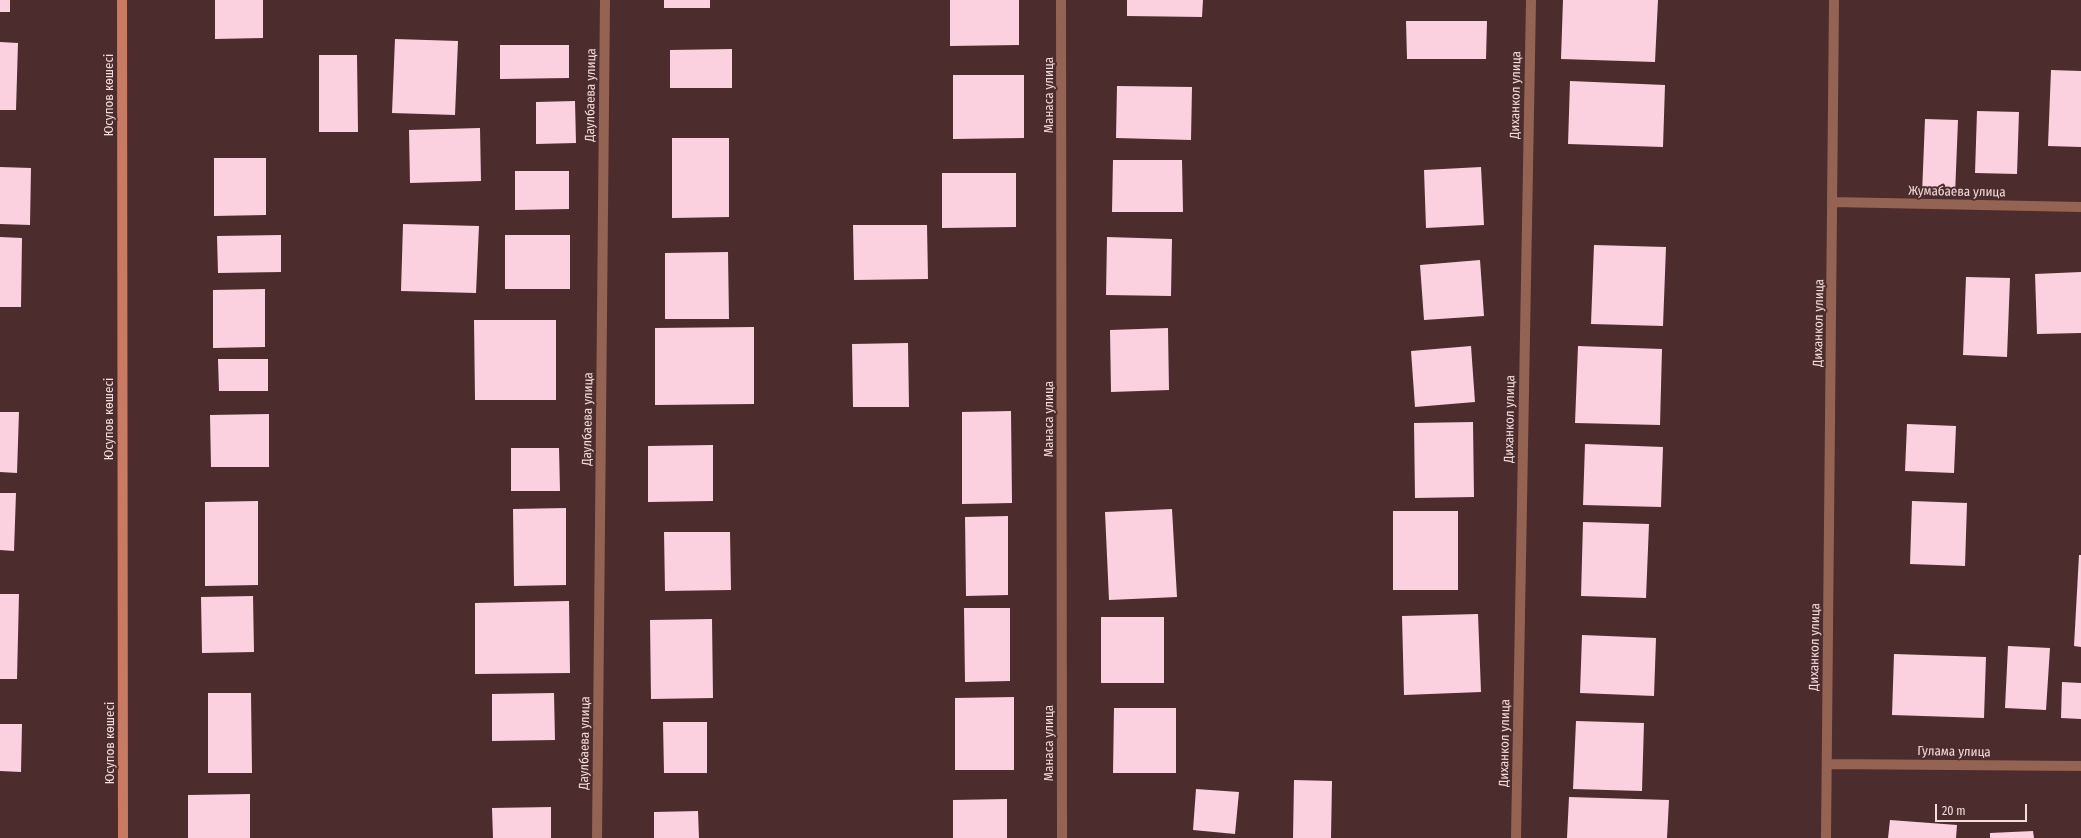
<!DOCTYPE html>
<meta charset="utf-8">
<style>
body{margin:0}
#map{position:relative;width:2081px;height:838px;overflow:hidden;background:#4d2c2e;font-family:"Fira Sans Condensed",sans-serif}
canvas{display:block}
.scale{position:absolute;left:1935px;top:804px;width:92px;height:18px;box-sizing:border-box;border:2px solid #f3dcdd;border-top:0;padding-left:5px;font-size:12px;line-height:14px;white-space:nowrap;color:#f3dcdd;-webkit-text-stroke:3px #4d2c2e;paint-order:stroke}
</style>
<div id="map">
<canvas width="2081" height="838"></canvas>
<div class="scale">20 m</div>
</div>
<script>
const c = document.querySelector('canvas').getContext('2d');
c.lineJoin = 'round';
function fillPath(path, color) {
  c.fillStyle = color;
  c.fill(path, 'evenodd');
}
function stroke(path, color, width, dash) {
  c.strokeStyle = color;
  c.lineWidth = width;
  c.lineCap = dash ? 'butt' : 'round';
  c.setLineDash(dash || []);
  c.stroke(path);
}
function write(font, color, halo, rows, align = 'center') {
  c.font = font + ' "Fira Sans Condensed",sans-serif';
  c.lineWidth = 4;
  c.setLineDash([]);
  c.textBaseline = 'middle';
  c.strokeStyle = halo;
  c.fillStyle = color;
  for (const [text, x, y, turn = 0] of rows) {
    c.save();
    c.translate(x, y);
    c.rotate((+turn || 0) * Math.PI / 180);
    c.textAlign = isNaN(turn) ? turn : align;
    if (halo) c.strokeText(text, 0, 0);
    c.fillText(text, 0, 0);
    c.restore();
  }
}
const building = new Path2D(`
 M0,0h10v12h-10z
 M215,0h48v38l-48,1z
 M664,0h46v8h-46z
 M950,0h69v45l-69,1z
 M1127,0h76l-1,17 -75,-1z
 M1563,0h95l-3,62 -94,-3z
 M1406,21h81l-1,38h-79z
 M395,39l63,2 -3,74 -63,-2z
 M0,42l18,1 -2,67h-16z
 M500,45h69v33l-69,1z
 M732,49v39h-62v-38z
 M319,55h38l1,77h-39z
 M2051,70l30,1v76l-33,-1z
 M953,75h71v63l-71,1z
 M1570,81l95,4 -2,62 -95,-3z
 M1117,86l75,1 -1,53 -75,-2z
 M575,101l1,42 -40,1v-42z
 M1977,111l42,1 -2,62 -42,-1z
 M1925,119l33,1 -3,75 -33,-1z
 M480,128l1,53 -71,2 -1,-53z
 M672,138h57v79l-57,1z
 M214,158h52v57l-52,1z
 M1113,160h69l1,52h-71z
 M0,167l31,1 -1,57 -30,-1z
 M1481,167l3,58 -58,3 -2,-58z
 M515,171h54v38l-54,1z
 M942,173h74v54l-74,1z
 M403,224l76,2 -3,67 -75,-2z
 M853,225h74l1,54 -74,1z
 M281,235v37l-63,1 -1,-37z
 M505,235h65v54h-65z
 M0,237l22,1 -1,69h-21z
 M1107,237l65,2 -1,57 -65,-1z
 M1594,245l72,2 -3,79 -72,-2z
 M728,252l1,67h-64v-66z
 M1480,260l4,56 -60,4 -4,-55z
 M2081,272v61l-44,1 -2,-60z
 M1966,277l44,1 -3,79 -44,-2z
 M265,289v58l-52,1v-58z
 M474,320h82v80h-81z
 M754,327v77l-99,1v-77z
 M1168,328l1,62 -58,2 -1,-62z
 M908,343l1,64h-56l-1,-63z
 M1471,346l4,56 -60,5 -4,-56z
 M1578,346l84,3 -2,76 -85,-2z
 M218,359h50v32h-49z
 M1011,411l1,92 -50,1v-92z
 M0,412h19l-2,61 -17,-1z
 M269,414v53h-58l-1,-52z
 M1473,422l1,75 -59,1 -1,-75z
 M1907,424l49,2 -2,47 -49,-2z
 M1585,444l78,3 -2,60 -78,-2z
 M713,445v56l-65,1v-56z
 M511,448h48l1,43h-49z
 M0,493h16l-2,58 -14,-1z
 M258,501v84l-53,1v-84z
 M1912,501l55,2 -2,63 -55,-2z
 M566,508v77l-52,1 -1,-77z
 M1172,509l5,88 -68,3 -4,-88z
 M1393,511h65v79h-65z
 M1008,516v79l-42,1 -1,-79z
 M1583,522l66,2 -3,74 -65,-2z
 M664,532h66l1,58 -66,1z
 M2079,555h2v92l-7,-1z
 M0,594h19l-2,85h-17z
 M253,596l1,56 -52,1 -1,-56z
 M569,601l1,72 -95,1v-71z
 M964,608h46v73l-45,1z
 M1478,614l3,78 -77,3 -2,-79z
 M1101,617h63v66h-63z
 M712,619l1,79 -62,1 -1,-79z
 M1582,635l74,3 -2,58 -74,-3z
 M2008,646l42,2 -4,62 -41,-2z
 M1894,654l92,3 -2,61 -92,-3z
 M2062,682l19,1v36l-20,-1z
 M208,693h43l1,80h-44z
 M554,693l1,47 -63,1v-47z
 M1014,697v73h-59v-72z
 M1114,708h62v65h-63z
 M1576,721l68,2 -2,68 -69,-2z
 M663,722h44v51h-43z
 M0,724h22l-1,48 -21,-1z
 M1294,780l38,1 -1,57h-38z
 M1196,789l43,3 -4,42 -42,-4z
 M250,794v44h-62v-43z
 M1569,797l100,3 -2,38h-100z
 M1007,799v39h-54v-38z
 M551,807v31h-58l-1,-30z
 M698,811l1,27h-45v-26z
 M1890,820l67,5 -1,13h-68z
 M2033,831l1,7h-44v-5z`);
const street = new Path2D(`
 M1061,0l1,838
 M1833,202l248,5
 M1827,764l254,2
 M597,838l8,-838
 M1516,838l15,-838
 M1826,838l8,-838`);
const secondary = new Path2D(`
 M122,0l1,838`);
const streetNames = [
 ["Юсупов көшесі",109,95,-90],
 ["Даулбаева улица",591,95,-89],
 ["Манаса улица",1049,95,-90],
 ["Диханкол улица",1516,95,-89],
 ["Жумабаева улица",1957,192,1],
 ["Диханкол улица",1819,323,-89],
 ["Юсупов көшесі",109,419,-90],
 ["Даулбаева улица",588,419,-89],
 ["Манаса улица",1049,419,-90],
 ["Диханкол улица",1510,419,-89],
 ["Диханкол улица",1815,647,-89],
 ["Юсупов көшесі",110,743,-90],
 ["Даулбаева улица",585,743,-89],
 ["Манаса улица",1049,743,-90],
 ["Диханкол улица",1505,743,-89],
 ["Гулама улица",1954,752,1]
];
fillPath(building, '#fbd1e0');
stroke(street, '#956354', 10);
stroke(secondary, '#c87a62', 10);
write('13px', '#f3dcdd', '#4d2c2e', streetNames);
</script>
